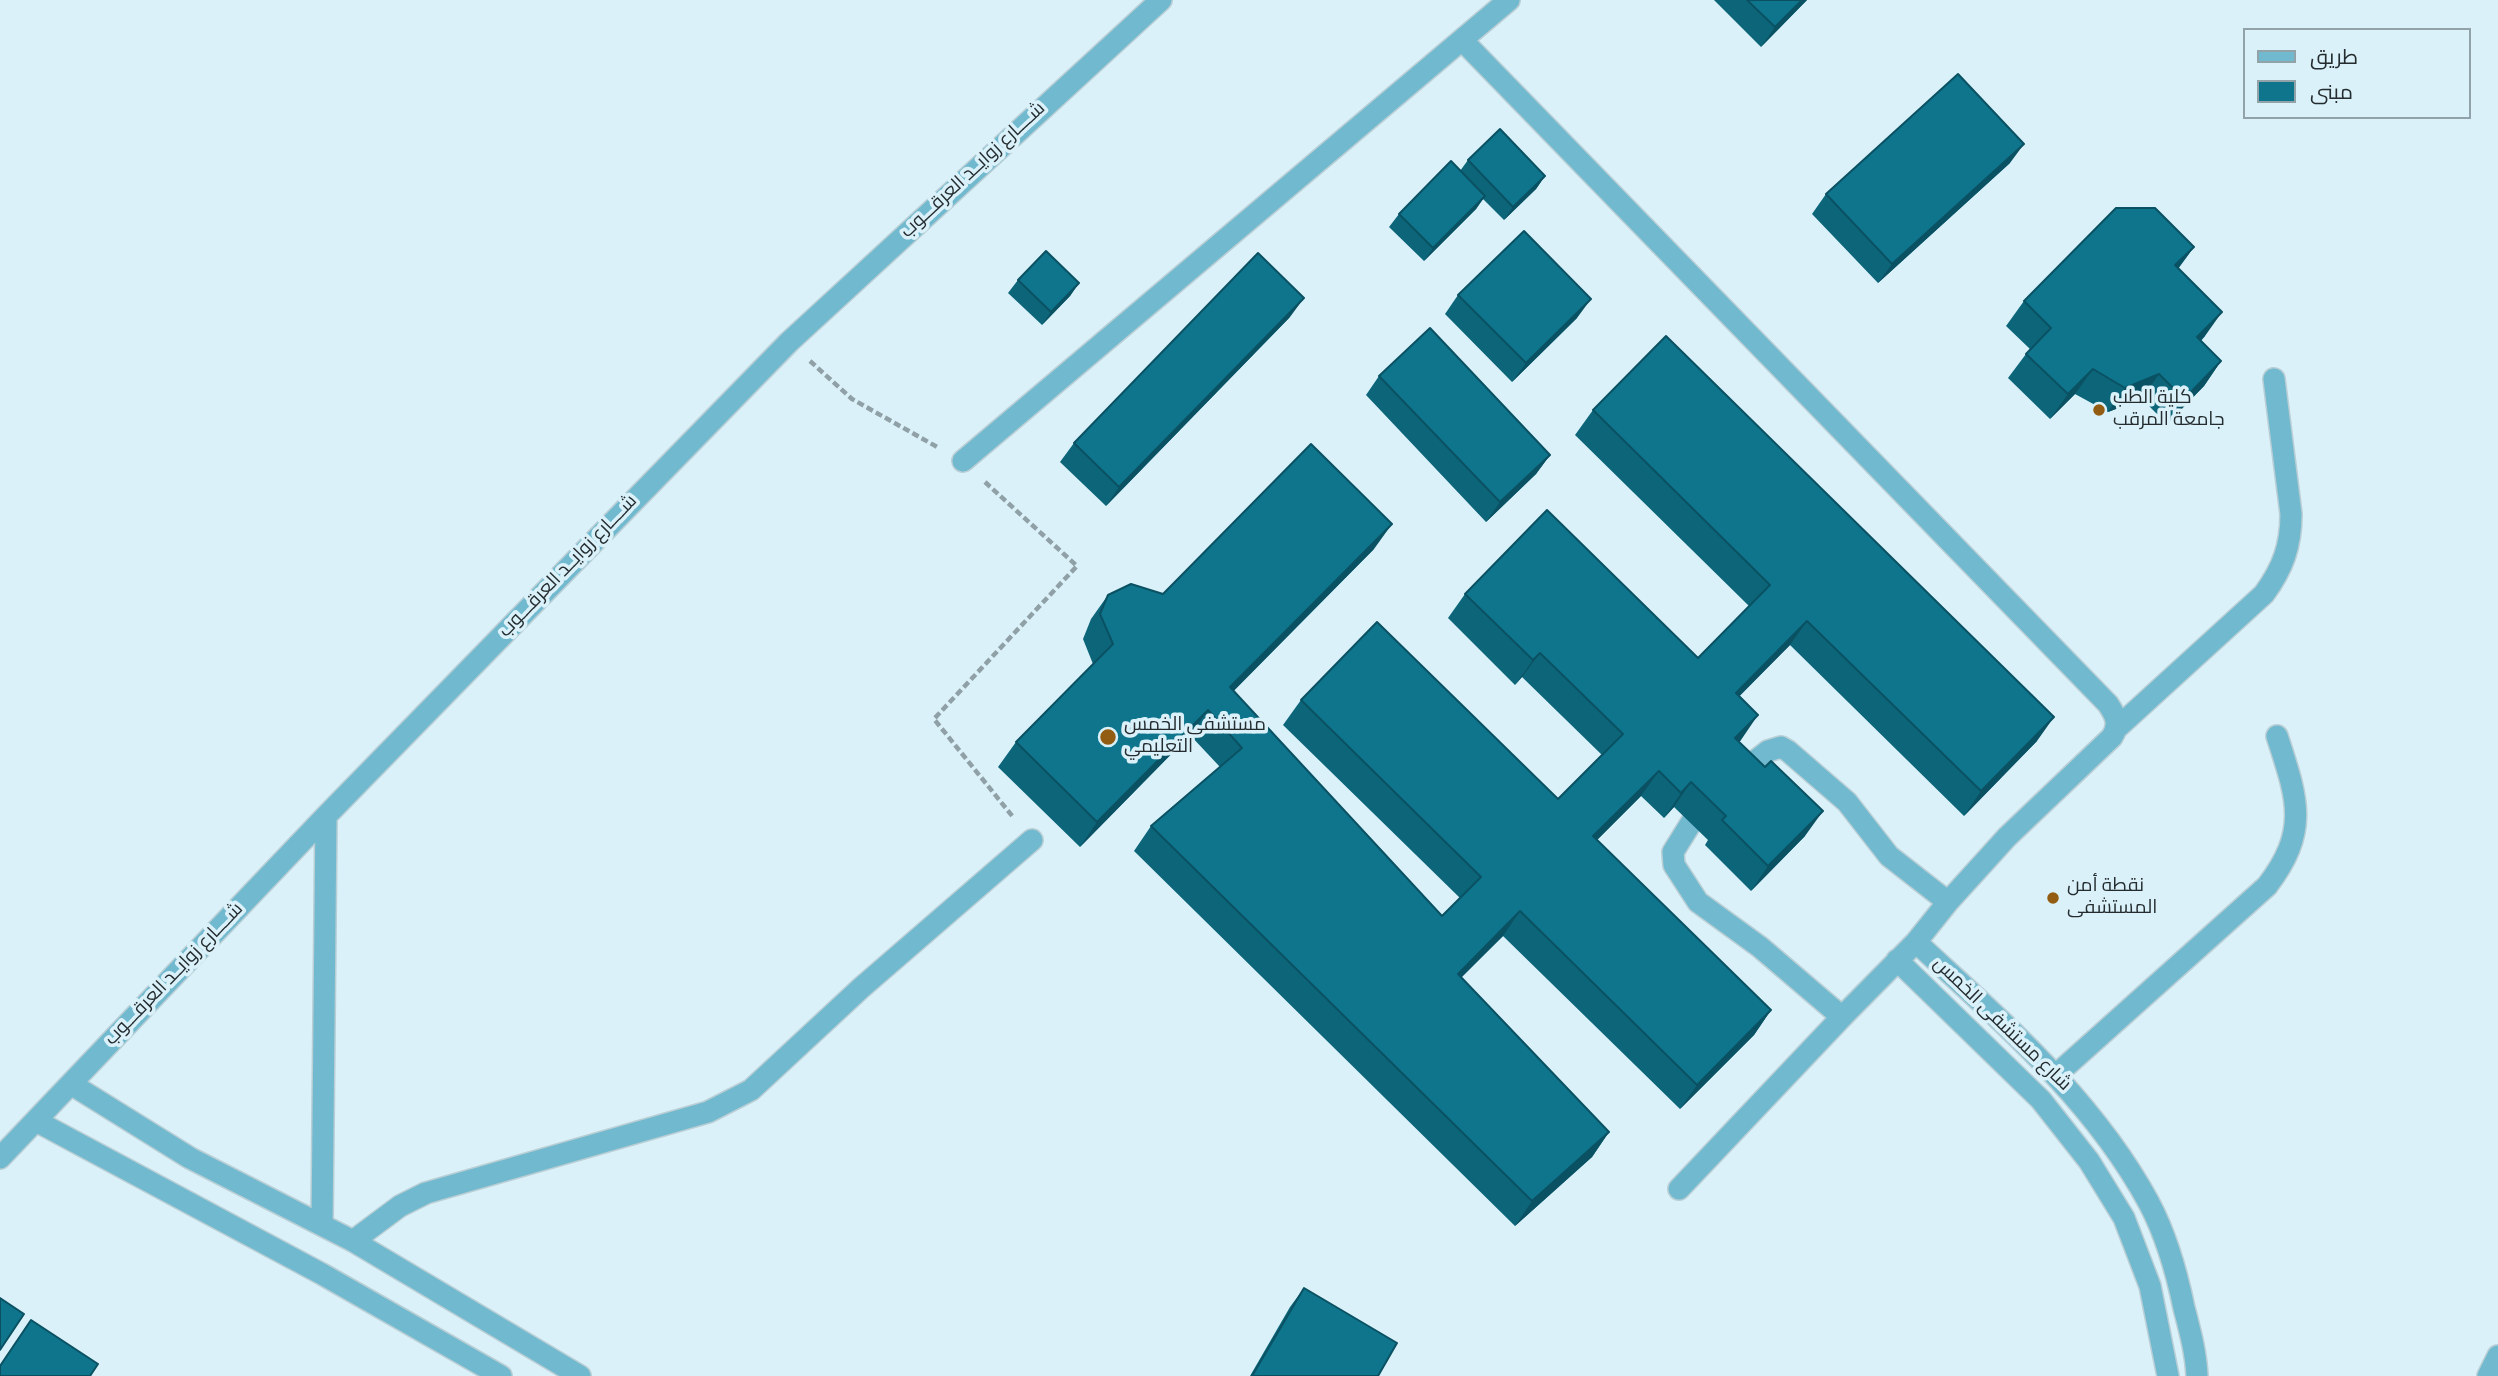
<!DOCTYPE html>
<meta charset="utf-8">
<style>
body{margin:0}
#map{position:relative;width:2498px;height:1376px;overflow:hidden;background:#daf1f9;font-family:Georgia,Cairo,serif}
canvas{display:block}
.legend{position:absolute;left:2243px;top:28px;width:228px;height:91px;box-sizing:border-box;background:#daf1f9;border:2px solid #91a2a8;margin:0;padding:9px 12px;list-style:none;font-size:21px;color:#242c2f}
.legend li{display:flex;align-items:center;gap:14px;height:35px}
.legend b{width:35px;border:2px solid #91a2a8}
</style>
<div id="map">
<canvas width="2498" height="1376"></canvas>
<ul class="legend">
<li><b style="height:9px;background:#71b9ce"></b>طريق</li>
<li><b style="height:19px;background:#0f758d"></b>مبنى</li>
</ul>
</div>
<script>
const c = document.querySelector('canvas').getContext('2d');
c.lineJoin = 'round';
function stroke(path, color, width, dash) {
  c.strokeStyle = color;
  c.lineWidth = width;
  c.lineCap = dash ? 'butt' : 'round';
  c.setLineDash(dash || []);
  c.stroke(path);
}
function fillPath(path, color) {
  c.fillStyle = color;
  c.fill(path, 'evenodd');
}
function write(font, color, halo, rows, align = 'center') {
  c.font = font + ' Georgia,Cairo,serif';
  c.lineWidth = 7;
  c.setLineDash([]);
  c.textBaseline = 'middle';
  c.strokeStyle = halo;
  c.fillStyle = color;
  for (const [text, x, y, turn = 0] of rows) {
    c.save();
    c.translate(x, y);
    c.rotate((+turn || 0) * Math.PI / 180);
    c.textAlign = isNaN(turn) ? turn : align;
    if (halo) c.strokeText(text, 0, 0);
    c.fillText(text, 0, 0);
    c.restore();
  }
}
const path = new Path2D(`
 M810,361l42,38 87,49
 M985,482l92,84 -143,153 79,98`);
const minor = new Path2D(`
 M1463,41l645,663c8,12 12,20 4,33l-105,100 -59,65 -32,40 -74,75 -82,-70 -62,-45 -24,-37 -1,-13 18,-29
 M963,461l546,-461
 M2117,728l147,-134c19,-26 27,-48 27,-80l-17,-135
 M1735,777l33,-26 13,-4 7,4 59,51 42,54 59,46
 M1916,942c86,80 176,156 233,261 16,30 28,71 35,105 6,23 12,45 13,68
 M1897,960l144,140 48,61 35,57 26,68 18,90
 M2056,1075l211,-189c43,-56 30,-88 10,-150
 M71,1084l119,74 163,83 227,135
 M36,1121l286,153 179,102
 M0,1158l326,-342 463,-474 372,-342
 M1679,1189l163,-172
 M322,1225l4,-409
 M353,1241l47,-35 26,-13 282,-81 43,-22 110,-102 171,-148
 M2488,1376l10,-20`);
const wall = new Path2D(`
 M1714,0h93l-46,47z
 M1468,160l77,16 -9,13 -32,31 -21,-21 -7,10 -52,52 -35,-34 10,-13 61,-43z
 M2010,163l-132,120 -66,-69 14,-20z
 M2194,247l-16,22 27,67 -4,5 20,20 -17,25 -37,38 -25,-25 -34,13 -33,-18 -25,25 -42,-41 18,-24 4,-5 -24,-23 18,-25z
 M1018,280l61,3 -9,13 -28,29 -34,-32z
 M1458,295l119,23 -65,64 -67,-68z
 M1290,317l-184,189 -46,-44 14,-19z
 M1379,376l171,79 -14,19 -50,48 -120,-127z
 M1593,410l444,331 -73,75 -174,-171 -51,51 2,44 -2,2 66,94 -54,55 -46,-46 3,-5 -34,-33 -10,11 -23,-22 -44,44 174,170 -17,25 -74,74 -177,-173 -42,41 148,155 -17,25 -77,69 -381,-375 17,-25 69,-59 -30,-32 -110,112 -82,-80 18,-25 77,-78 -10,-25 8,-20 17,-24 55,-1 211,-45 -141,142 209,225 18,-18 -177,-173 18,-25 257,99 44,-44 -80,-78 -7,8 -67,-67 17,-24 233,64 51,-52 -174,-171z
 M1304,1288l74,88h-128l40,-69z`);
const shadedWall = new Path2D(`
 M1802,0h5l-46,47 14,-20z
 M2024,144l-14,19 -132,120 14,-19z
 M1545,176l-9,13 -32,31 9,-13z
 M1485,196l-9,13 -52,52 9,-13z
 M2194,247l-18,24 -1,-6z
 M1079,283l-9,13 -28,29 9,-13z
 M1304,298l-14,19 -184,189 13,-19z
 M1591,299l-14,19 -65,64 14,-19z
 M2222,312l-17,24 -26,25 18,-24z
 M2221,361l-17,25 -37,38 17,-25z
 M2093,369l-18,25 -25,25 18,-25z
 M2159,374l-17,25 -34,13 17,-24z
 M1550,455l-14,19 -50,48 14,-20z
 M1392,524l-18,25 -161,163 17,-25z
 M1807,621l-17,24 -72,73 18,-25z
 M1540,653l-18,24 -7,8 18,-25z
 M1208,710l-18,25 -110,112 17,-25z
 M1758,715l-17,25 -23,23 17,-25z
 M2054,717l-17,24 -73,75 17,-25z
 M1659,771l-18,25 -65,65 17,-25z
 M1691,782l-17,25 -10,11 17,-25z
 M1823,811l-18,25 -54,55 17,-25z
 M1520,911l-17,25 -62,62 17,-24z
 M1771,1010l-17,25 -74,74 17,-24z
 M1609,1132l-17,25 -77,69 17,-25z`);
const building = new Path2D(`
 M1747,0h55l-27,27z
 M1958,74l66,70 -132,120 -66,-70z
 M1500,129l45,47 -32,31 -45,-47z
 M1451,161l34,35 -52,52 -34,-34z
 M2116,208h39l39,39 -19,18 47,47 -25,25 24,24 -37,38 -25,-25 -34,14 -32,-19 -25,25 -42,-40 25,-26 -27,-27z
 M1524,231l67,68 -65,64 -68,-68z
 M1046,251l33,32 -28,29 -33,-32z
 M1258,253l46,45 -185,189 -45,-44z
 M1430,328l120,127 -50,47 -121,-126z
 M1666,336l388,381 -73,74 -174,-170 -71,72 22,22 -23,23 30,29 6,-6 52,50 -55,55 -46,-46 4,-4 -35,-34 -10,11 -22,-22 -66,65 178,174 -74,75 -177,-174 -62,63 151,158 -77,69 -381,-375 91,-78 -34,-38 -111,112 -81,-80 97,-98 -13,-30 8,-19 23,-11 32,10 148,-150 81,80 -162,163 212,229 39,-39 -180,-177 76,-78 181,177 65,-65 -83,-81 -7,7 -68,-66 82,-84 151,148 72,-73 -177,-175z
 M1304,1288l93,55 -19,33h-126z
 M0,1298l24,16 -24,36z
 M31,1320l67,44 -8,12h-90v-10z`);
const markers = [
 [2099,410,7,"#925d12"],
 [1108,737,9,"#925d12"],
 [2053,898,7,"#925d12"]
];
const streetNames = [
 ["شــــارع زوايــد العرقـــوب",974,171,-43],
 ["شــــارع زوايــد العرقـــوب",569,567,-46],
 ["شــــارع زوايــد العرقـــوب",175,975,-46],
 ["شارع مستشفى الخمس",2001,1025,44]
];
const poiNames = [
 ["كلية الطب",2113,399],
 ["جامعة المرقب",2113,421],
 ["مستشفى الخمس",1124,726],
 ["التعليمي",1124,748],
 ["نقطة أمن",2067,887],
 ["المستشفى",2067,909]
];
stroke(minor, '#b9ced5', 24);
stroke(path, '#8fa0a6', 4.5, [7, 3.5]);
stroke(minor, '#71b9ce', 21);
fillPath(wall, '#0d6579');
fillPath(shadedWall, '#0a5263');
fillPath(building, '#0f758d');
stroke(building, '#0a5263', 2);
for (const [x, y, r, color] of markers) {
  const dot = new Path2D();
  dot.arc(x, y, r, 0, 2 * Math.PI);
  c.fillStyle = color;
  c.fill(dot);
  stroke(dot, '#daf1f9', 2.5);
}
write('19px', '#242c2f', '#daf1f9', streetNames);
write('19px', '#242c2f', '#daf1f9', poiNames, 'left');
</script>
